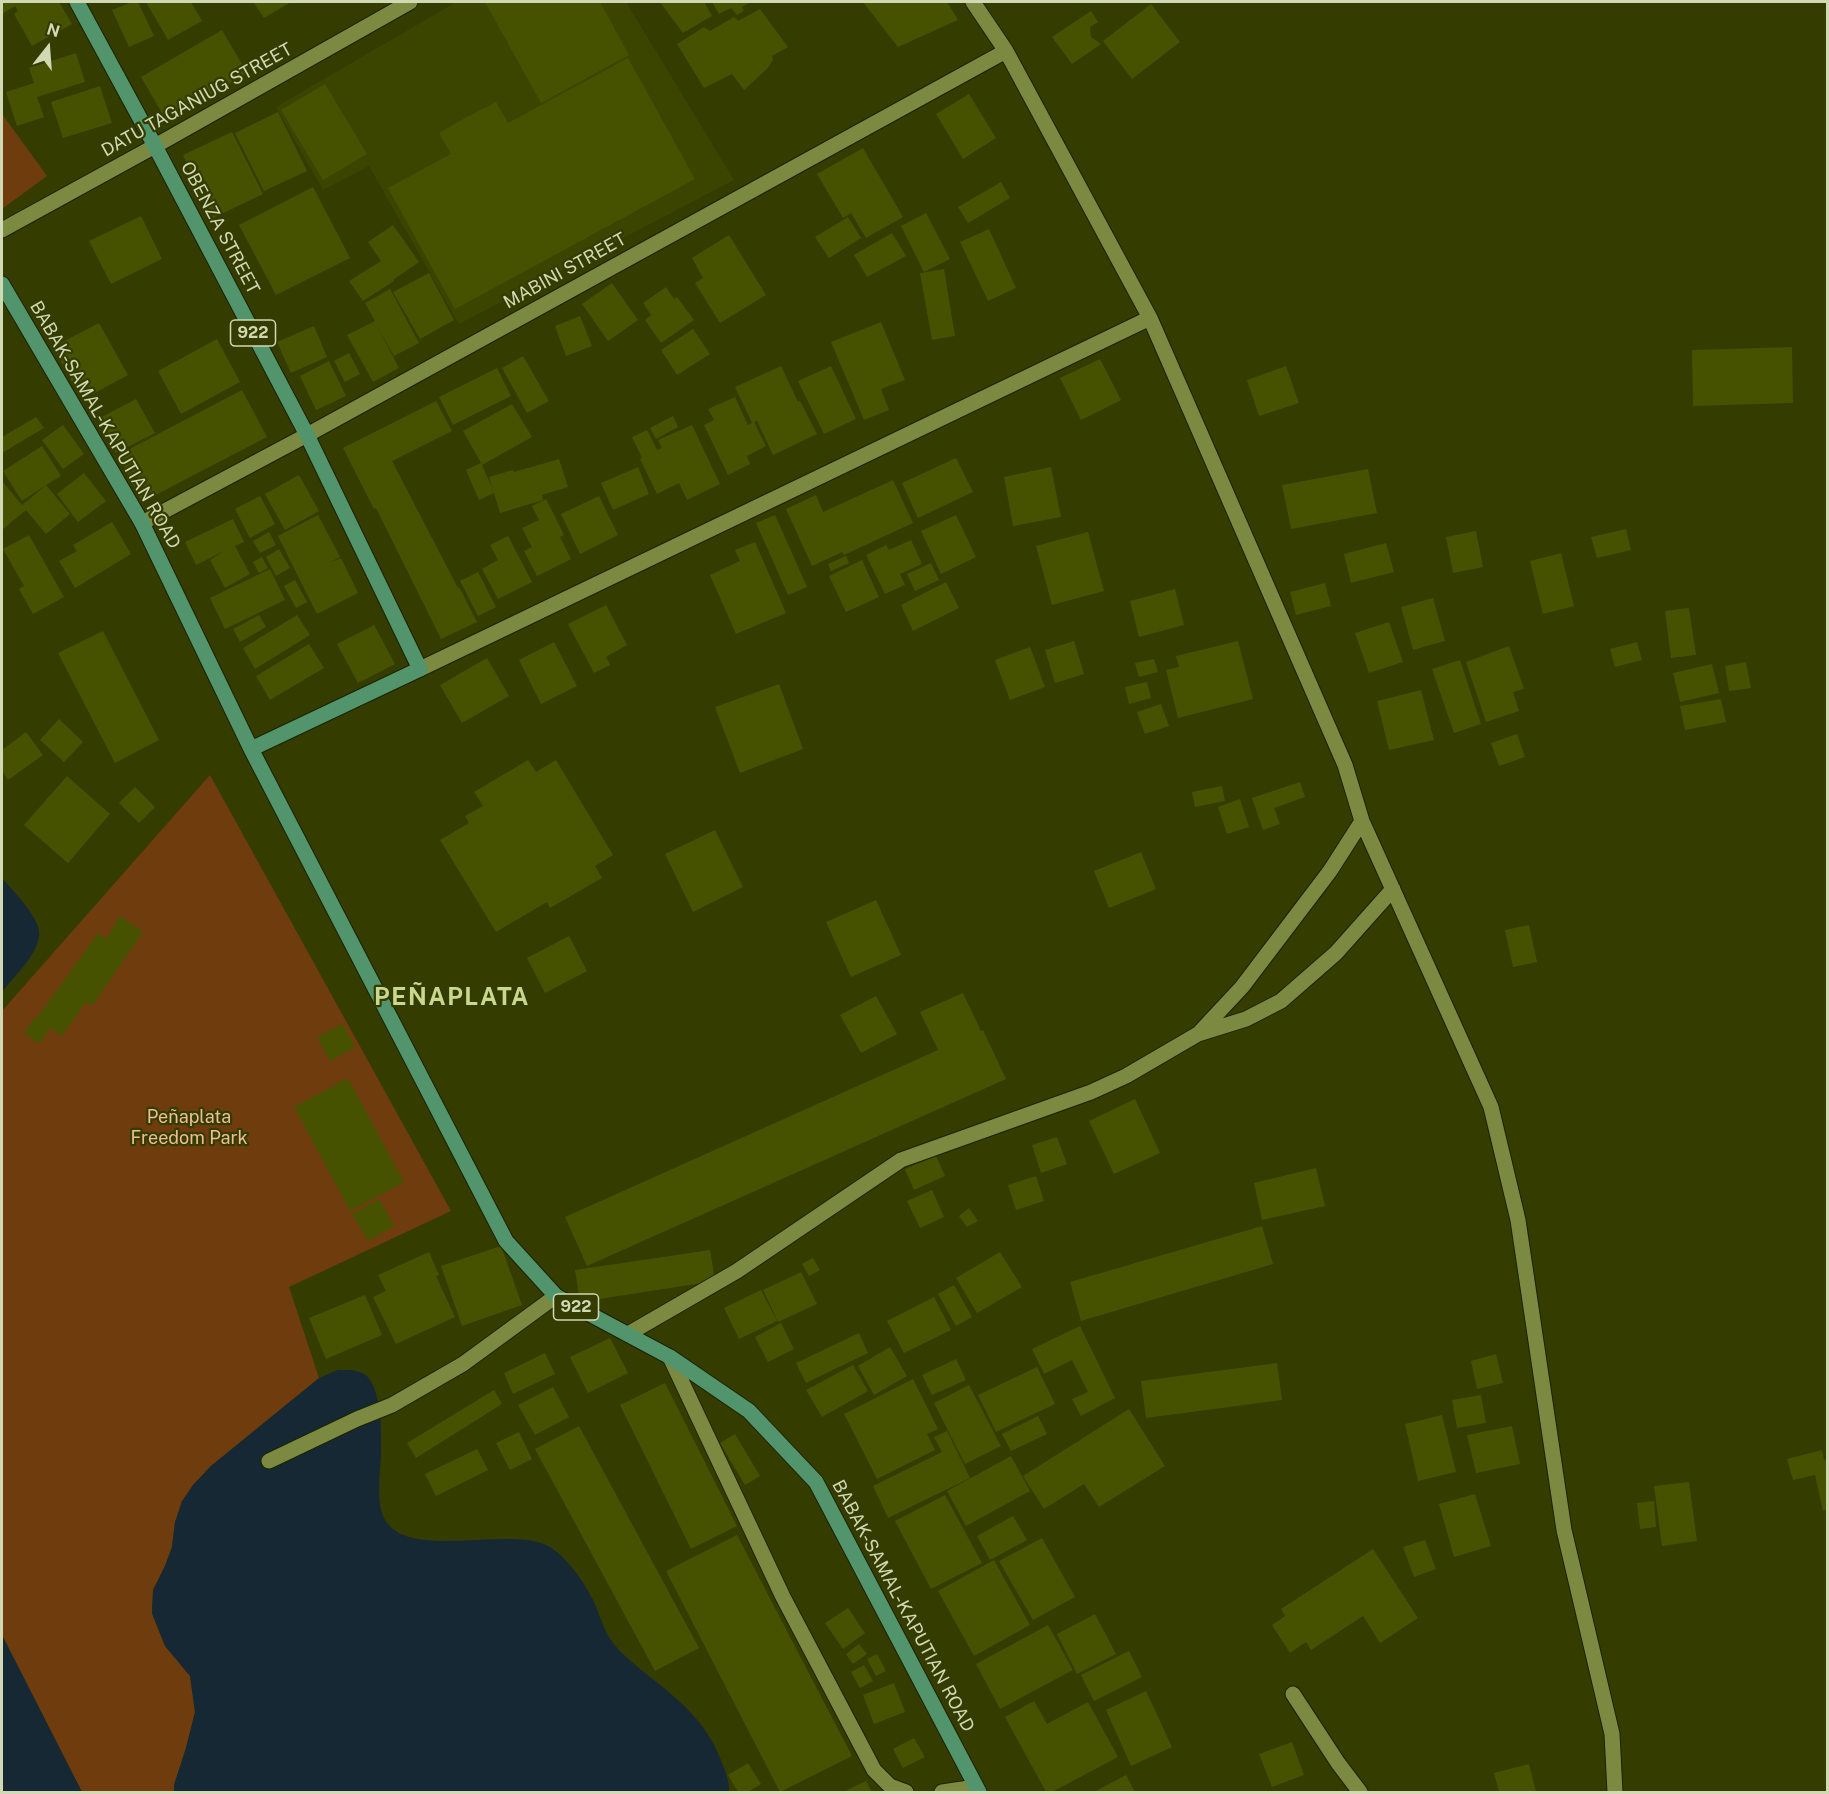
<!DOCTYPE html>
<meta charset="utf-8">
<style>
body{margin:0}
#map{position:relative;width:1829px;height:1794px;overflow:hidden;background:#343c00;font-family:"Public Sans",sans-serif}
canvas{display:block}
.frame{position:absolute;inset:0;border:3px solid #d0d9b4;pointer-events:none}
.north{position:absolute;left:18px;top:18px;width:60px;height:60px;-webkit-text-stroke:4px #343c00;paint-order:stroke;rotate:17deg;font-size:16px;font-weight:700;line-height:24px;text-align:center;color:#d0d9b4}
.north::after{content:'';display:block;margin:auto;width:21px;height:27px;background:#d0d9b4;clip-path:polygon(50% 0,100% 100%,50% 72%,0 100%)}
</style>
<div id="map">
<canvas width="1829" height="1794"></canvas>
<div class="frame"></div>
<div class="north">N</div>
</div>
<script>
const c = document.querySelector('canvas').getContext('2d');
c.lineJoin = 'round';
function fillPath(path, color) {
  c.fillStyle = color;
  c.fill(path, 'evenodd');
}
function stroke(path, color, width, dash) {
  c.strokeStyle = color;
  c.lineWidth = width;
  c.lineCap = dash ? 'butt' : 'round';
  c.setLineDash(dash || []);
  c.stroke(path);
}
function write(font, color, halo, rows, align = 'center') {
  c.font = font + ' "Public Sans",sans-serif';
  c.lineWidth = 4.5;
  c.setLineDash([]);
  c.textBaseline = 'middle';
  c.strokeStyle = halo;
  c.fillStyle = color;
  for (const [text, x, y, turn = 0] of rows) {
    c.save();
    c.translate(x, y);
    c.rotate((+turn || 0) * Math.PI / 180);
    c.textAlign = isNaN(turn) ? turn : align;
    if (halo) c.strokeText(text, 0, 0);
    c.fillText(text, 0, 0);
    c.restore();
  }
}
const built = new Path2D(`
 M456,2h170l108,178 -275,144 -90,-158 -46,24 -47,-83z`);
const green = new Path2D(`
 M2,114l45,62 -45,33z
 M210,775l241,436 -162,76 30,91 -108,88 -18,19 -18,37 -3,25 -7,19 -12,24 -1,24 13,32 25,30 5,36 -9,36 -12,37v7h-92l-80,-157v-624z`);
const water = new Path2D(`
 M2,878c10,12 41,42 37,59 -4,21 -25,39 -37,55z
 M338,1370c9,0 18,-1 26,4 17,10 18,60 17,77 0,20 -7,55 6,72 26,35 117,5 157,21 20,8 41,39 50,58 6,14 10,29 19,41 10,13 24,23 37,34 29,23 56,45 70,81 4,10 10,23 9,34h-555v-7l12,-37 9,-36 -5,-36 -25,-30 -13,-33 1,-23 12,-24 7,-19 3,-25 7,-21 11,-16 18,-19 108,-88z
 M2,1635l80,157h-80z`);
const building = new Path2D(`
 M2,2h57l13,22 -40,22 -18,-32 4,-3 -3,-5 -13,8z
 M132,2h6l16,34 -25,11 -17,-37z
 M146,2h45l11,19 -34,19z
 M253,2h38l-27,16z
 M485,2h115l29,53 -88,48z
 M660,2h44l8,14 -29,17z
 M712,2h39l-9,5 2,4 -7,4 -6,-7 -12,6z
 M863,2h84l11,18 -60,27z
 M1151,4l29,38 -48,37 -29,-38z
 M760,9l28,38 -16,9 1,4 -6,9 -23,21 -12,-16 -28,14 -27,-44 27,-17 6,4 24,-14 4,4z
 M1091,11l7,11 -8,5 1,10 10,7 -29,20 -20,-27z
 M222,30l25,43 -81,47 -25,-43z
 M76,53l9,29 -48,15 7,20 -27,9 -11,-34 28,-9 -5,-15z
 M628,58l67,121 -240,130 -67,-121 63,-34 -12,-21 28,-16 29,-15 12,21z
 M325,84l42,70 -44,26 -42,-70z
 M100,86l12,37 -49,15 -12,-36z
 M969,94l27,44 -33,21 -27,-45z
 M278,112l29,59 -43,20 -29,-58z
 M232,132l31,62 -50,24 -30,-63z
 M863,148l40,69 -37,21 -15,-25 -8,5 -26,-44z
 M1001,182l9,16 -42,25 -10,-16z
 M313,187l37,71 -74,37 -37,-70z
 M926,213l24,46 -26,13 -23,-46z
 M141,216l21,43 -51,25 -22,-43z
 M848,217l13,21 -32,20 -14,-21z
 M393,225l26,37 -26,18 1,1 -31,20 -14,-20 32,-20 -13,-19z
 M989,229l27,59 -28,13 -28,-59z
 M892,233l14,23 -39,21 -13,-22z
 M729,235l37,60 -46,28 -25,-40 8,-5 -11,-20z
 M944,269l11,67 -23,4 -12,-67z
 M429,273l25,47 -34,19 -27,-47z
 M612,283l26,37 -30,21 -26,-37z
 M666,287l8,12 3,-2 17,23 -33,23 -16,-23 6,-5 -8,-12z
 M390,289l29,54 -25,13 -16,-28 21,40 -26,14 -26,-47 28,-14 -10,-18z
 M580,316l12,30 -26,10 -11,-30z
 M881,322l24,58 -24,9 8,21 -25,10 -33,-78z
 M99,323l29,52 -46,25 -29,-53z
 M314,326l13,31 -36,16 -14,-31z
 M693,329l17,25 -33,21 -16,-25z
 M217,339l23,43 -59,32 -23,-43z
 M1792,347l1,56 -100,3 -1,-56z
 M349,353l11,21 -15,8 -11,-21z
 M523,356l26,45 -22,12 -25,-45z
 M1100,359l21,41 -40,20 -21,-42z
 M329,361l17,35 -30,14 -16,-34z
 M781,366l17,36 2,-1 17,33 -44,21 -16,-34 -3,1 12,24 -19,10 3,8 -22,11 -24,-50 10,-5 -6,-11 27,-12 13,28 4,-2 -17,-36z
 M831,366l25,53 -32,15 -26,-53z
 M1286,366l13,37 -40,13 -12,-36z
 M497,368l14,28 -58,29 -14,-28z
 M242,390l25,47 -125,65 -24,-47z
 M136,399l19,34 -39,20 -18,-34z
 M436,401l16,30 -60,30 66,127 1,-1 18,35 -36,17 -65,-131 -2,1 -31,-61z
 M512,404l20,33 -50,28 11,25 -4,-13 24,-7 1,2 45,-13 9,28 -26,8 1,5 -43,13 -6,-20 -15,7 -13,-30 15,-7 -18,-32z
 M673,416l5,11 -22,12 -6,-11z
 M36,417l8,11 -42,25v-16z
 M63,425l21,29 -21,15 -21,-29z
 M692,425l28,59 -33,16 -8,-17 -22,11 -17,-35 2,-1 -10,-21 15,-7 10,20 5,-2 -4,-8z
 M42,446l19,30 -15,9 24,29 -24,20 -20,-24 -24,20v-49l20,24 24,-20 -24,16 -19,-30z
 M956,458l17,34 -55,26 -16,-35z
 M638,467l11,27 -36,16 -12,-27z
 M1051,467l10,50 -48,9 -9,-49z
 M1368,469l9,44 -86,16 -9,-44z
 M84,473l22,28 -28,21 -21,-28z
 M299,475l20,36 -34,19 -20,-36z
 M893,480l20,43 -69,32 -2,-3 -30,14 -26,-57 30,-14 7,17z
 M260,496l15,28 -25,14 -15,-29z
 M599,496l19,39 -38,19 -19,-40z
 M546,499l18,36 -4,2 11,22 -34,17 -13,-25 8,-4 -10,-19 17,-8 -7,-14z
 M318,515l22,42 -11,6 12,-5 17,35 -41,21 -39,-78z
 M775,515l32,72 -19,8 -32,-72z
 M956,515l20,42 -35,17 -20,-43z
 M233,519l11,23 -9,4 15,28 -25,14 -15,-28 14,-9 -28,14 -11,-23z
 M112,522l19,32 -56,34 -16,-27 18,-10 -4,-6z
 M1626,529l5,21 -34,8 -6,-21z
 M1476,531l7,36 -30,6 -7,-36z
 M269,532l7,13 -16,8 -7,-12z
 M1088,532l16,59 -52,14 -16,-59z
 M29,535l35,62 -31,17 -14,-25 5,-3 -21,-37z
 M508,536l24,46 -34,17 -16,-30 16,-9 -8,-15z
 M911,540l11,24 -22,10 5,11 -20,9 -19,-39 20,-10 3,5z
 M755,542l31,71 -50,21 -26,-59 30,-14 -5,-11z
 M1386,543l8,29 -43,11 -7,-29z
 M279,549l11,19 -14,8 -10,-19z
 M1561,553l13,53 -31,8 -13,-53z
 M846,556l3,7 -18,8 -3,-7z
 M262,557l6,11 -9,5 -6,-11z
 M862,560l17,37 -33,15 -17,-36z
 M931,563l8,17 -24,11 -8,-17z
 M270,569l15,31 -60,29 -15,-31z
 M478,572l18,35 -18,9 -18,-35z
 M295,580l12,22 -11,6 -12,-22z
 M946,582l13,26 -46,23 -12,-26z
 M1325,583l6,23 -35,9 -6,-23z
 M1175,589l9,36 -45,12 -9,-36z
 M1433,598l12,43 -32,9 -12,-43z
 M606,605l21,40 -21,12 4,8 -16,8 -26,-49z
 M1689,608l7,47 -25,3 -6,-47z
 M259,615l7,12 -26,15 -7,-13z
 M297,615l13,20 -55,34 -12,-21z
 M1389,622l14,40 -34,11 -14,-40z
 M374,625l21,39 -37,19 -21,-39z
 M103,631l56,109 -44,23 -57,-110z
 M1074,641l10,33 -29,9 -10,-33z
 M1238,641l15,58 -75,19 -12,-48 13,-3 -3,-11z
 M554,642l23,44 -36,18 -22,-44z
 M1637,642l5,18 -27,7 -5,-18z
 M309,644l15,24 -54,32 -14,-24z
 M1509,646l15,43 -11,3 6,19 -33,11 -20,-60z
 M1030,647l15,40 -35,13 -15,-40z
 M487,658l22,38 -47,27 -22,-38z
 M1154,659l4,13 -19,5 -4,-14z
 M1460,660l21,64 -27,9 -22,-64z
 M1746,662l5,26 -22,3 -4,-25z
 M1712,664l7,29 -39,9 -7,-29z
 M1147,682l4,16 -22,6 -4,-17z
 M779,684l24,65 -63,24 -25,-66z
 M1421,690l13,50 -45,10 -12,-49z
 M1721,699l5,23 -41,8 -5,-24z
 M1161,704l8,22 -24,8 -8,-22z
 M59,719l24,23 -19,20 -24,-22z
 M26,732l17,23 -35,25 -6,-9v-21z
 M1517,734l8,23 -26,9 -8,-23z
 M528,760l8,12 20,-12 57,95 -18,11 7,12 -52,30 -3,-6 -51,30 -56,-92 29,-17 -4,-7 18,-10 -9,-14z
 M67,776l43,38 -42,49 -44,-38z
 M1300,782l5,15 -31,11 6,16 -17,6 -11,-32z
 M1222,786l3,15 -30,6 -3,-15z
 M135,787l20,20 -16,16 -20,-20z
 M1240,799l9,28 -22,7 -9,-27z
 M715,830l28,57 -50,25 -28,-58z
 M1141,852l15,37 -47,19 -15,-37z
 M876,900l25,55 -50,22 -25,-55z
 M120,916l23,16 -51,74 -6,-4 -24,34 -12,-8 -11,16 -15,-11 10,-15 2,1 62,-86 8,6z
 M1529,925l8,37 -24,5 -8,-37z
 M569,936l18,35 -42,22 -18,-35z
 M963,993l18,38 2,-1 23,49 -419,187 -22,-49 373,-167 -18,-38z
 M876,996l21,38 -36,19 -21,-38z
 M343,1024l12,23 -25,14 -13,-24z
 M348,1078l56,104 -54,29 -56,-104z
 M1135,1099l25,54 -46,21 -25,-53z
 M1057,1137l10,27 -26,9 -9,-28z
 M936,1156l9,20 -31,14 -9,-21z
 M1316,1168l9,38 -63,14 -8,-37z
 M1036,1176l8,25 -28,9 -8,-25z
 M932,1190l12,27 -24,11 -13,-27z
 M379,1199l15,27 -26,15 -16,-27z
 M969,1208l9,13 -11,6 -8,-11z
 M1262,1226l11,38 -192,57 -11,-39z
 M501,1246l21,59 -60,21 -21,-60z
 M710,1250l5,31 -135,21 -5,-32z
 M429,1252l10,23 -3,1 19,41 -59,27 -23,-47 13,-6 -8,-16z
 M1000,1252l22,35 -45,26 -21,-35z
 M813,1258l7,12 -11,6 -7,-12z
 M801,1272l16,32 -39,18 -15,-32z
 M954,1285l18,32 -16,9 -18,-32z
 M761,1290l16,31 -38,18 -15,-31z
 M365,1295l17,40 -56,24 -17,-41z
 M934,1297l17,33 -47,23 -17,-32z
 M781,1323l13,26 -26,13 -13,-25z
 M1080,1326l35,72 -34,18 -9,-17 16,-7 -16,-32 -28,14 -12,-25z
 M859,1333l9,20 -62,30 -10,-20z
 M610,1338l18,35 -40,20 -18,-36z
 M890,1347l17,29 -33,19 -16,-29z
 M545,1353l10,21 -42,20 -9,-21z
 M1496,1354l7,29 -26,6 -6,-28z
 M956,1359l10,21 -34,15 -10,-20z
 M1277,1363l5,37 -136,18 -5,-37z
 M853,1365l15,26 -46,26 -16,-27z
 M1037,1367l18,37 -59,28 -18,-37z
 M913,1379l25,50 -11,5 8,16 -58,29 -33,-65z
 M665,1383l72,143 -46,23 -71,-144z
 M969,1385l32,61 -36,18 -31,-61z
 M553,1387l16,30 -34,18 -17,-30z
 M494,1390l8,14 -86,54 -9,-15z
 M1481,1395l5,28 -29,5 -5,-28z
 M1129,1409l36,57 -66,41 -15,-23 -40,25 -21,-33z
 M1442,1415l14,57 -38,9 -13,-57z
 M1038,1416l9,18 -36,17 -9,-17z
 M579,1426l120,222 -44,23 -120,-222z
 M1512,1426l8,38 -44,9 -9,-38z
 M947,1431l23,47 -82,40 -15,-32 69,-34 -8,-15z
 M519,1432l13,27 -22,11 -14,-27z
 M735,1434l25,42 -15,9 -25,-42z
 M477,1449l11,21 -52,26 -11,-22z
 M1822,1450l2,10 3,-1v51l-4,1 -8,-36 -22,5 -6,-21z
 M1011,1456l19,35 -64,35 -19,-35z
 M1689,1482l8,59 -35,5 -8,-60z
 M1475,1494l16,52 -37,11 -15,-53z
 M945,1495l37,68 -51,26 -36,-68z
 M1654,1501l2,26 -16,2 -3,-26z
 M1013,1516l14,24 -37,20 -13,-24z
 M737,1535l115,221 -72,36 -114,-221z
 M1042,1538l33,59 -42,23 -34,-59z
 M1425,1540l11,29 -22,8 -11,-30z
 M1373,1549l45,69 -38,25 -17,-27 -52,34 -5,-8 -16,11 -18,-28 13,-9 -4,-7z
 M994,1560l36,65 -56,31 -36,-65z
 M848,1608l17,25 -22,16 -18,-26z
 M1095,1614l21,40 -39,20 -20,-40z
 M1048,1625l25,45 -73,39 -24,-45z
 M859,1644l8,10 -14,10 -7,-10z
 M1129,1651l13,26 -48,24 -13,-26z
 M877,1654l9,17 -10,5 -9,-17z
 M864,1665l9,16 -13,7 -9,-16z
 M894,1683l11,29 -31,12 -11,-29z
 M1146,1691l26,56 -41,19 -25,-56z
 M1034,1701l13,23 41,-22 30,55 -66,35h-6l-41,-75z
 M914,1738l11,19 -22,11 -10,-19z
 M1292,1742l12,33 -32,12 -13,-33z
 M748,1763l13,21 -13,8h-10l-10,-17z
 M1529,1764l7,28h-37l-5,-19z
 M1126,1775l9,17h-41z
 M866,1781l6,11h-24l-1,-2z`);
const service = new Path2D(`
 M670,1357l113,240 91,173 16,16 16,6
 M269,1461l88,-42 35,-14 71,-41 93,-68
 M942,1792l34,-5`);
const minor = new Path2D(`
 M973,2l33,49 144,267 195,447 17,56 129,286 27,113 46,310 48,204 3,58
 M142,523l165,-88 699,-384
 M420,669l730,-351
 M1200,1032l42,-45 88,-116 32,-50
 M628,1334l109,-63 164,-111 190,-68 35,-16 72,-42 48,-15 35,-18 55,-48 57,-64
 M1293,1694l45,69 22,29`);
const secondary = new Path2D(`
 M2,230l153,-84 255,-144`);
const primary = new Path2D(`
 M77,2l78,144 152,289 113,234 -169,80
 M2,284l140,239 109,226 255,492 50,55 114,61 79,54 67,71 163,310`);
const shields = [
 [253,333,45],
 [576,1307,45]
];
const shieldNames = [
 ["922",253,333],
 ["922",576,1307]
];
const streetNames = [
 ["DATU TAGANIUG STREET",197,100,-29],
 ["OBENZA STREET",220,228,62],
 ["MABINI STREET",565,271,-29],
 ["BABAK-SAMAL-KAPUTIAN ROAD",105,425,60],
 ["BABAK-SAMAL-KAPUTIAN ROAD",903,1606,62]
];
const parkNames = [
 ["Peñaplata",189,1117],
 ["Freedom Park",189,1138]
];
const districtNames = [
 ["PEÑAPLATA",452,998]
];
fillPath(built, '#3b4500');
fillPath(green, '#6f3d0d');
fillPath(water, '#152834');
fillPath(building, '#475200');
stroke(service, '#1c2200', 17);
stroke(minor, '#1c2200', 17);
stroke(secondary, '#1c2200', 17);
stroke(primary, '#1c2200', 17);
stroke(service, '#7c8a41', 15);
stroke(minor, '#7c8a41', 15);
stroke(secondary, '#7c8a41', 15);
stroke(primary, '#52946b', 15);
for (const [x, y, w] of shields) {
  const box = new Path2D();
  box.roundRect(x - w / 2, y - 13, w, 26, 4.5);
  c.fillStyle = '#343c00';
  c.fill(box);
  stroke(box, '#d0d9b4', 1.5);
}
write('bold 16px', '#d0d9b4', null, shieldNames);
write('18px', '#d0d9b4', '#343c00', streetNames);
write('18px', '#efbc96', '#343c00', parkNames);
c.letterSpacing = '1.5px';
write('bold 24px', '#c8d88d', '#343c00', districtNames);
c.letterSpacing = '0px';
</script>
